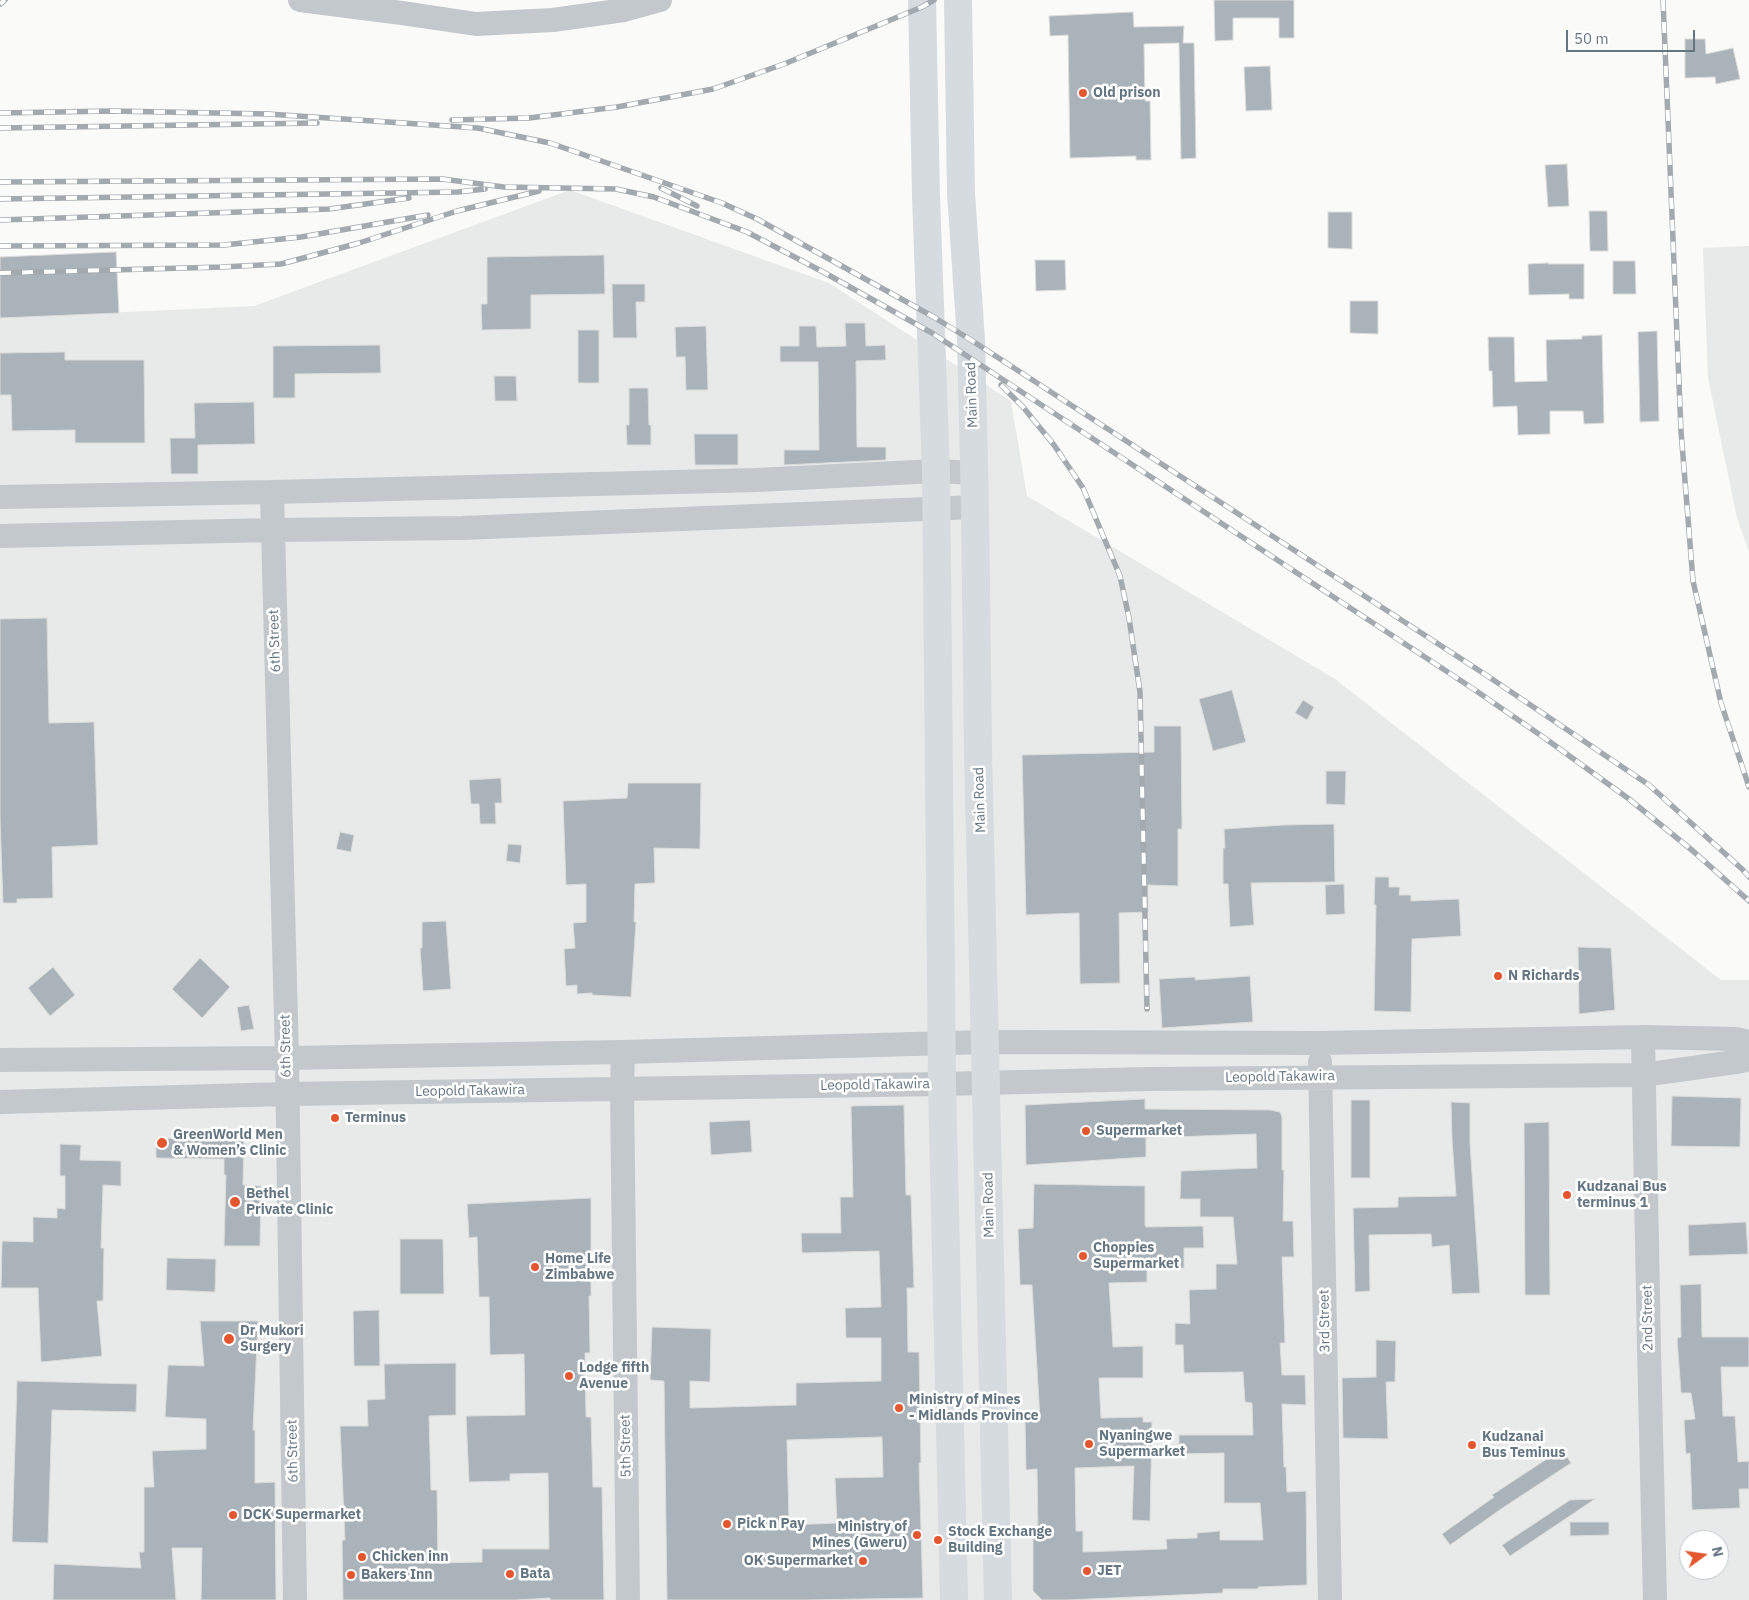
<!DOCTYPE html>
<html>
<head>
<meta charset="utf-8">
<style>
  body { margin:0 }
  #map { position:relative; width:1749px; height:1600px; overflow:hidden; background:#fafaf8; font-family:"IBM Plex Sans",sans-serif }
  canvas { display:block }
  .north { position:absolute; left:1679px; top:1530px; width:50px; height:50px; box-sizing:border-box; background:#fff; border:1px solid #c1c8cd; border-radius:50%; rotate:76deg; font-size:14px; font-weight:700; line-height:20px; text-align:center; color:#657683 }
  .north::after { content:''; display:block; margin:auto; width:18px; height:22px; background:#e4572e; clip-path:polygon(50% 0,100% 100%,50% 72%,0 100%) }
  .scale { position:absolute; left:1566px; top:30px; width:129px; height:22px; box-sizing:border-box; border:2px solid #657683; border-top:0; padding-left:6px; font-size:15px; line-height:18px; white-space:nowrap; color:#657683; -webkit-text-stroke:4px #fff; paint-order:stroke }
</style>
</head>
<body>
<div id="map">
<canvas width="1749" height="1600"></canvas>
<div class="north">N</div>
<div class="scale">50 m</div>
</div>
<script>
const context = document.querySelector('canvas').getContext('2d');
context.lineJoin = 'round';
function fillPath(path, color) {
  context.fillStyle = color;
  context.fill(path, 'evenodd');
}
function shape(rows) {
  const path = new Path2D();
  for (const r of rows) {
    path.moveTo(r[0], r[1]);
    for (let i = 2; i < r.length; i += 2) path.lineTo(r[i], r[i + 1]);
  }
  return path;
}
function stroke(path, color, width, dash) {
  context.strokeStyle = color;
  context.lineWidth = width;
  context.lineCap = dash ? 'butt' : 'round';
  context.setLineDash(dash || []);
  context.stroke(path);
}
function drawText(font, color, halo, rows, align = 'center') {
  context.font = font + ' "IBM Plex Sans",sans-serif';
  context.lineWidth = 5;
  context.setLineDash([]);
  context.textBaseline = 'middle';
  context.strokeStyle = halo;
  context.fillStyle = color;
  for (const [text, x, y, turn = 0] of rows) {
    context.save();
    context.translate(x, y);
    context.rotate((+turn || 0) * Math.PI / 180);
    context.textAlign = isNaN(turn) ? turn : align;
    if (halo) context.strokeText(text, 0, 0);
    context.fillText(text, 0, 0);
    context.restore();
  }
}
fillPath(shape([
  [570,190,829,283,1011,401,1027,496,1335,679,1721,980,1749,980,1749,1600,0,1600,0,318,254,306],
  [1689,1540,1719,1540,1719,1570,1689,1570],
  [1749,246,1749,552,1737,518,1708,378,1703,248]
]), '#e8e9e9');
const building = shape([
  [1214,0,1294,0,1294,38,1279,38,1279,18,1233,18,1233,40,1215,41,1214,0],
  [1133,12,1134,27,1184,26,1183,43,1194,43,1196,158,1181,159,1179,43,1144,44,1145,101,1150,101,1151,160,1136,160,1136,156,1070,158,1068,35,1050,36,1049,16,1133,12],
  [1685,39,1705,39,1706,54,1733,48,1740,79,1716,84,1715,77,1685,78,1685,39],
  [1270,66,1272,110,1246,111,1244,67,1270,66],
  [1567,164,1569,206,1548,207,1545,165,1567,164],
  [1589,211,1607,211,1608,251,1590,251,1589,211],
  [1328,212,1352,212,1352,249,1328,248,1328,212],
  [116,252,119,313,0,318,0,257,116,252],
  [604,255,605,294,531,295,531,329,482,330,481,304,487,304,487,257,604,255],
  [1035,260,1065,260,1066,290,1036,291,1035,260],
  [1613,261,1635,261,1636,294,1613,294,1613,261],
  [1548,263,1548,264,1584,264,1584,299,1569,299,1569,294,1529,295,1528,264,1548,263],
  [612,284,645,284,645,302,636,302,637,338,613,338,612,284],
  [1350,301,1378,301,1378,334,1350,333,1350,301],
  [845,323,865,323,866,346,885,345,886,360,856,361,857,447,886,447,886,460,784,465,784,450,819,450,818,362,780,362,780,346,799,346,799,326,816,326,817,347,846,346,845,323],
  [706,326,708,390,686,390,685,357,676,357,675,327,706,326],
  [578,330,599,330,599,383,578,383,578,330],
  [1657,331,1659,421,1640,422,1638,332,1657,331],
  [1602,335,1604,423,1584,424,1583,411,1550,411,1550,434,1518,435,1517,406,1493,407,1492,371,1489,371,1488,337,1514,337,1515,382,1547,381,1546,340,1582,339,1582,336,1602,335],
  [380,345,381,373,295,374,295,398,273,398,273,346,380,345],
  [65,352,65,360,144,360,145,443,75,443,75,430,12,431,11,395,0,395,0,353,65,352],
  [494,376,516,376,517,401,495,401,494,376],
  [629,388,648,388,649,425,651,425,651,445,627,445,626,425,629,425,629,388],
  [254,402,255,444,198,445,198,474,171,474,170,438,195,438,194,403,254,402],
  [694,434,738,434,738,465,695,465,694,434],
  [47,618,49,723,94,722,98,845,52,847,53,898,17,899,17,903,3,903,0,820,0,619,47,618],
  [1232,690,1246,742,1213,751,1199,699,1232,690],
  [1303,700,1314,707,1307,720,1295,713,1303,700],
  [1154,726,1181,726,1182,829,1178,829,1178,886,1148,885,1148,912,1119,913,1120,983,1080,984,1079,913,1026,915,1022,755,1154,752,1154,726],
  [1326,771,1346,771,1345,805,1326,804,1326,771],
  [501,778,502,803,495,803,496,824,480,824,479,804,471,804,469,780,501,778],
  [628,783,701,783,700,849,654,848,655,883,635,884,634,922,636,922,631,997,592,995,592,993,577,994,577,985,566,986,564,949,575,948,573,923,586,922,586,884,566,885,563,801,627,798,628,783],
  [1334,824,1335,882,1251,883,1254,925,1230,927,1228,884,1223,884,1223,848,1225,848,1224,829,1284,825,1334,824],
  [340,832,354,835,351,852,336,849,340,832],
  [508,844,522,845,520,863,506,861,508,844],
  [1375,877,1389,877,1389,887,1400,887,1399,895,1411,895,1411,901,1459,899,1461,936,1412,939,1411,1012,1374,1011,1376,905,1374,905,1375,877],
  [1344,884,1345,914,1326,915,1325,885,1344,884],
  [446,921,451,989,423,991,420,948,422,948,422,922,446,921],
  [1578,947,1611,948,1615,1010,1579,1014,1578,947],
  [200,958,230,987,202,1018,172,989,200,958],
  [53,967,75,995,50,1016,28,988,53,967],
  [1250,976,1253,1022,1162,1028,1159,979,1195,977,1195,980,1250,976],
  [249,1005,254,1029,241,1031,237,1007,249,1005],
  [1672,1096,1741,1098,1740,1147,1671,1146,1672,1096],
  [1145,1099,1145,1109,1270,1110,1280,1112,1282,1117,1282,1170,1284,1170,1283,1221,1293,1221,1294,1257,1282,1257,1285,1343,1280,1343,1282,1375,1305,1375,1306,1405,1282,1404,1284,1467,1286,1467,1287,1492,1306,1491,1307,1585,1258,1587,1258,1589,1223,1589,1223,1593,1067,1600,1042,1600,1033,1591,1033,1532,1038,1532,1037,1469,1026,1470,1025,1419,1040,1419,1032,1285,1020,1285,1018,1229,1033,1228,1034,1184,1145,1186,1145,1225,1146,1227,1203,1226,1204,1248,1184,1248,1184,1268,1147,1269,1147,1282,1109,1283,1113,1347,1143,1346,1143,1378,1099,1378,1101,1418,1143,1417,1143,1422,1152,1422,1150,1521,1132,1520,1134,1466,1075,1468,1076,1531,1083,1531,1083,1552,1167,1549,1166,1539,1197,1538,1197,1533,1220,1531,1220,1540,1263,1540,1260,1503,1224,1503,1224,1453,1179,1454,1179,1435,1253,1435,1252,1403,1245,1402,1243,1372,1184,1373,1183,1345,1175,1345,1175,1323,1190,1324,1189,1290,1216,1289,1216,1264,1237,1264,1233,1217,1200,1217,1200,1199,1180,1199,1181,1171,1257,1168,1256,1134,1146,1138,1146,1157,1026,1165,1025,1105,1145,1099],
  [1351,1100,1370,1100,1370,1178,1351,1178,1351,1100],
  [1451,1102,1470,1103,1470,1143,1480,1293,1452,1294,1449,1245,1432,1247,1431,1234,1369,1235,1370,1291,1355,1292,1353,1208,1398,1207,1398,1197,1456,1196,1452,1139,1451,1102],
  [904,1105,906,1195,911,1195,914,1288,907,1288,908,1352,919,1352,921,1463,919,1463,923,1598,804,1600,667,1600,664,1381,650,1380,652,1327,711,1329,710,1382,690,1381,690,1408,796,1405,796,1383,881,1381,881,1338,846,1338,845,1308,881,1307,879,1251,802,1253,801,1233,841,1233,840,1197,853,1197,851,1106,904,1105],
  [882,1437,883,1477,835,1478,837,1523,789,1525,787,1440,882,1437],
  [750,1120,752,1152,711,1155,709,1122,750,1120],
  [1549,1122,1550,1295,1525,1295,1524,1123,1549,1122],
  [225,1137,244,1138,243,1185,261,1186,260,1246,224,1246,226,1175,224,1175,224,1159,156,1158,156,1138,225,1140,225,1137],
  [60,1144,81,1145,80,1160,121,1161,121,1186,103,1185,101,1248,104,1248,103,1301,97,1301,102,1356,41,1362,38,1288,1,1288,2,1241,33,1242,33,1217,57,1218,57,1208,65,1209,65,1176,60,1176,60,1144],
  [591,1198,591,1296,589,1296,590,1353,585,1353,586,1417,591,1417,593,1487,602,1487,604,1600,550,1600,550,1598,516,1600,343,1600,342,1540,345,1540,340,1426,368,1426,367,1400,385,1399,384,1364,456,1363,456,1415,429,1416,431,1490,437,1490,438,1563,482,1562,482,1549,549,1549,548,1473,510,1474,510,1481,469,1482,466,1416,525,1415,524,1354,490,1355,489,1297,479,1297,477,1237,469,1238,467,1204,591,1198],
  [1746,1222,1748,1254,1689,1256,1688,1225,1746,1222],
  [400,1239,443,1239,444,1294,400,1294,400,1239],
  [167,1258,216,1259,215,1292,166,1290,167,1258],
  [1701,1284,1702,1337,1749,1337,1749,1367,1721,1367,1723,1416,1735,1416,1738,1462,1749,1461,1749,1489,1739,1489,1740,1508,1692,1510,1690,1453,1686,1454,1684,1420,1695,1419,1691,1393,1681,1393,1677,1338,1681,1337,1680,1285,1701,1284],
  [379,1310,380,1366,354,1366,353,1311,379,1310],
  [200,1321,258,1321,253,1430,255,1430,255,1483,275,1482,276,1600,201,1600,202,1548,172,1548,176,1600,53,1600,54,1564,141,1568,139,1552,144,1552,144,1487,154,1487,152,1451,206,1449,206,1419,165,1417,168,1365,204,1366,200,1321],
  [1376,1340,1396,1341,1395,1382,1386,1382,1388,1439,1343,1438,1342,1378,1376,1377,1376,1340],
  [17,1381,137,1384,136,1412,52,1410,48,1543,12,1542,17,1381],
  [1562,1449,1571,1463,1501,1509,1450,1545,1442,1534,1494,1497,1492,1495,1562,1449],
  [1595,1499,1510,1556,1502,1545,1570,1500,1595,1499],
  [1570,1522,1609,1522,1609,1535,1570,1536,1570,1522]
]);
fillPath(building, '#aab3b9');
stroke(building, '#dcdcda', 1);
stroke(shape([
  [300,0,402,13,476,24,553,20,624,10,660,0],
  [272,492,287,1058,295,1600],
  [0,497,272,492,757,480,936,471,974,473],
  [0,536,273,530,462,528,975,507],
  [1643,1037,1649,1348,1655,1600],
  [623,1052,622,1089,628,1600],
  [0,1060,287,1058,623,1052,986,1042,1321,1043,1643,1037,1736,1039,1749,1042],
  [1320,1062,1330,1600],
  [0,1102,286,1094,942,1084,1148,1079,1643,1075,1742,1061,1749,1059]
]), '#c3c8cc', 24);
stroke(shape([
  [922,0,926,196,936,471,942,1084,954,1600],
  [958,0,961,193,971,340,975,507,978,752,998,1600]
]), '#d6dbdf', 28);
const rail = shape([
  [1663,0,1681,431,1693,581,1721,703,1749,787],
  [0,4,5,0],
  [0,113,112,111,268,114,478,128,550,143,722,203,757,219,932,316,971,340,1486,675,1649,785,1742,869,1749,877],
  [452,120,529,118,617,107,713,89,784,64,922,7,934,0],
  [0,128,317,123],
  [0,182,442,179,504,187,616,189,654,197,747,232,825,273,932,333,1472,688,1546,739,1629,799,1693,851,1749,901],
  [661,188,697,206],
  [0,199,458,192,485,189],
  [0,220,329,209,409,198],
  [0,246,224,245,301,237,428,215],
  [0,273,222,267,281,264,359,243,457,211,539,191],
  [1001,385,1023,407,1054,445,1083,488,1120,576,1129,618,1140,692,1147,1009]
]);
stroke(rail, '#a2aab0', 5.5);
stroke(rail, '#fff', 4, [11]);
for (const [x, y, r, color] of [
  [1083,93,5,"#e4572e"],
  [1498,976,5,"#e4572e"],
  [335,1118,5,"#e4572e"],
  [1086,1131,5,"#e4572e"],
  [162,1143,6,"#e4572e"],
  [1567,1195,5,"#e4572e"],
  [235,1202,6,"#e4572e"],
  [1083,1256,5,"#e4572e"],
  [535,1267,5,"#e4572e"],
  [229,1339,6,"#e4572e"],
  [569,1376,5,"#e4572e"],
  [899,1408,5,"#e4572e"],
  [1089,1444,5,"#e4572e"],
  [1472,1445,5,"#e4572e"],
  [233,1515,5,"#e4572e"],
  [727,1524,5,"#e4572e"],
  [917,1535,5,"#e4572e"],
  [938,1540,5,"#e4572e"],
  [362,1557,5,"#e4572e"],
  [863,1561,5,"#e4572e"],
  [1087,1571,5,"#e4572e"],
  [510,1574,5,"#e4572e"],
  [351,1575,5,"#e4572e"]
]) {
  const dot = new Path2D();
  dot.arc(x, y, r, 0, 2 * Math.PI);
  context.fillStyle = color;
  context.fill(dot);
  stroke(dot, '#fff', 2);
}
drawText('bold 14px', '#657683', '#fff', [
  ["Old prison",1093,93],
  ["N Richards",1508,976],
  ["Terminus",345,1118],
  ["Supermarket",1096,1131],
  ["GreenWorld Men",173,1135],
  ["& Women’s Clinic",173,1151],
  ["Kudzanai Bus",1577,1187],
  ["terminus 1",1577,1203],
  ["Bethel",246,1194],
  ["Private Clinic",246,1210],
  ["Choppies",1093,1248],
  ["Supermarket",1093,1264],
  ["Home Life",545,1259],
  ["Zimbabwe",545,1275],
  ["Dr Mukori",240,1331],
  ["Surgery",240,1347],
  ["Lodge fifth",579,1368],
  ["Avenue",579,1384],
  ["Ministry of Mines",909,1400],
  ["- Midlands Province",909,1416],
  ["Nyaningwe",1099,1436],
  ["Supermarket",1099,1452],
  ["Kudzanai",1482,1437],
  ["Bus Teminus",1482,1453],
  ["DCK Supermarket",243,1515],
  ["Pick n Pay",737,1524],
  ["Ministry of",907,1527,"right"],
  ["Mines (Gweru)",907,1543,"right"],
  ["Stock Exchange",948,1532],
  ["Building",948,1548],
  ["Chicken inn",372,1557],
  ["OK Supermarket",853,1561,"right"],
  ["JET",1097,1571],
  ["Bata",520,1574],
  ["Bakers Inn",361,1575]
], 'left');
drawText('14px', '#657683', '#fff', [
  ["Main Road",972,395,-92],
  ["6th Street",275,641,-92],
  ["Main Road",980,800,-92],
  ["6th Street",286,1046,-91],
  ["Leopold Takawira",1280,1077,-1],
  ["Leopold Takawira",875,1085,-1],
  ["Leopold Takawira",470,1091,-1],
  ["Main Road",989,1205,-91],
  ["2nd Street",1648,1318,-91],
  ["3rd Street",1325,1321,-91],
  ["5th Street",626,1446,-91],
  ["6th Street",293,1451,-91]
]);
</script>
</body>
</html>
